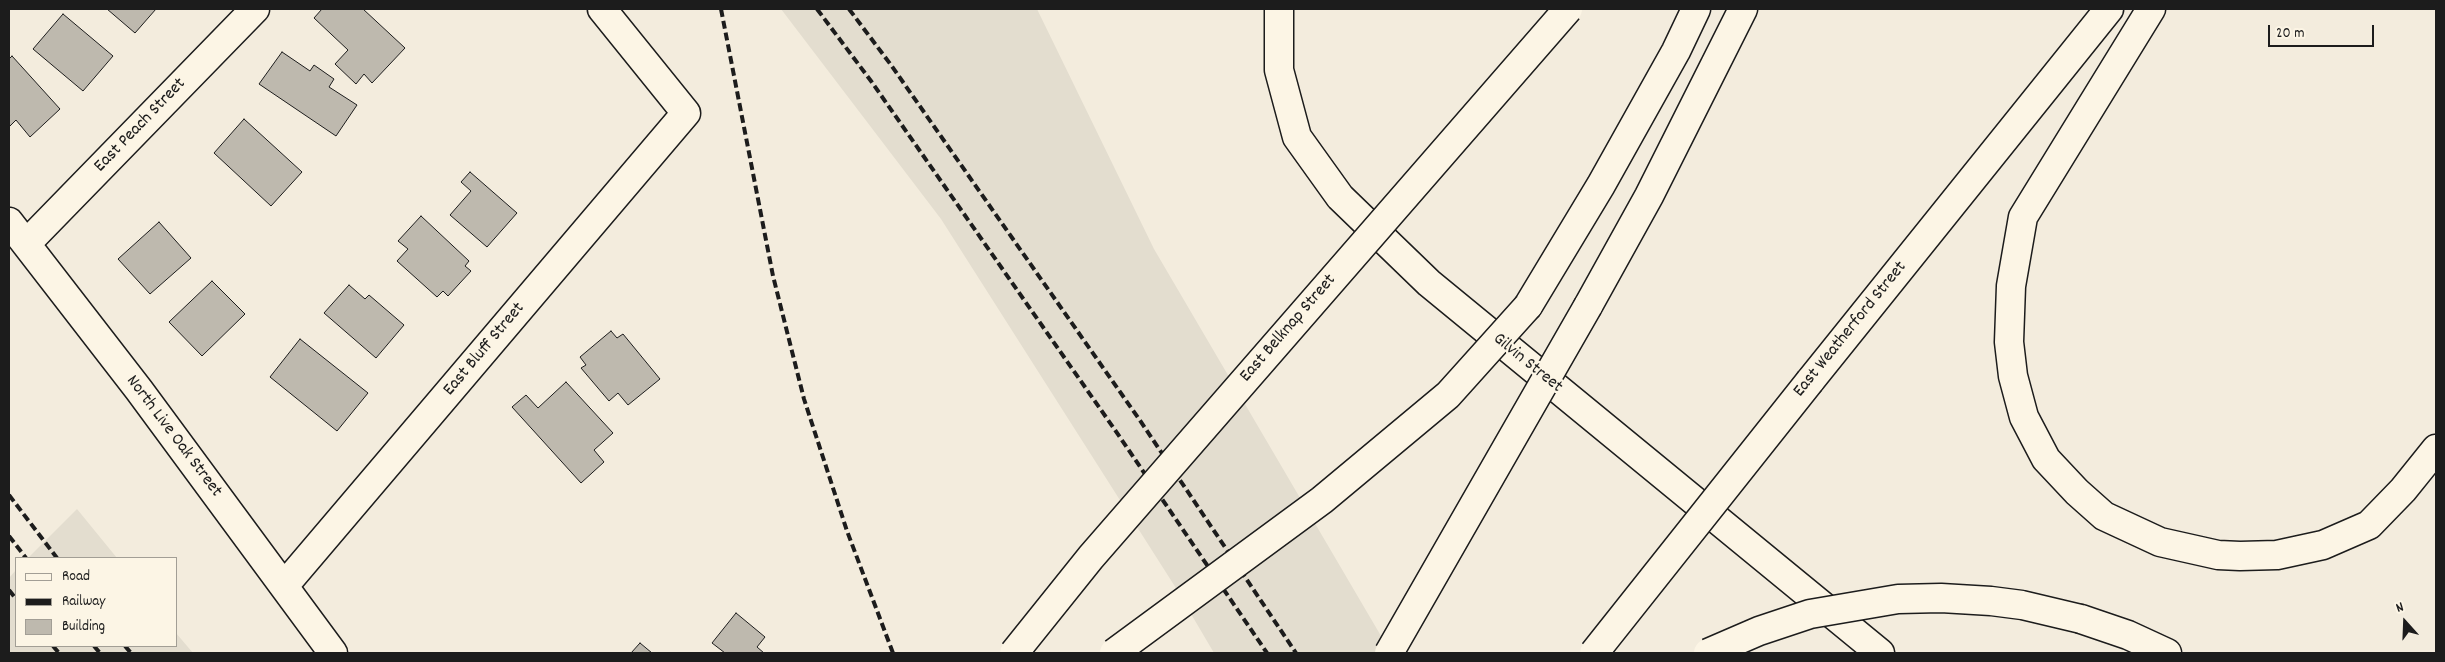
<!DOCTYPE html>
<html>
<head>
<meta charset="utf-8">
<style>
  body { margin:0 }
  #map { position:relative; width:2445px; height:662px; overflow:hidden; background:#f3ecdd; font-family:Dekko,sans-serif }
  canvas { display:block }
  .frame { position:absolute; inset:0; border:10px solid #1c1c1c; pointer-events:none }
  .legend { position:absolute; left:15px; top:557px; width:162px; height:90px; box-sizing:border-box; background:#fcf5e5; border:1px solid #a29e95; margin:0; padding:6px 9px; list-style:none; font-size:15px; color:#1c1c1c }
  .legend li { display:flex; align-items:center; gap:10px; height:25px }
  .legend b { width:25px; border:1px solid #a29e95 }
  .north { position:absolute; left:2380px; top:597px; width:50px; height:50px; -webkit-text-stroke:4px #fcf5e5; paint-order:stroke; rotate:340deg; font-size:14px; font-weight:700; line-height:20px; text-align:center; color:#1c1c1c }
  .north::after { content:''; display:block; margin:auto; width:18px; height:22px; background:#1c1c1c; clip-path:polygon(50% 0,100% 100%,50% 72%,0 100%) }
  .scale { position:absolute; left:2268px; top:25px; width:106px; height:22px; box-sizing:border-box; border:2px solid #1c1c1c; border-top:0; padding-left:6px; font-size:15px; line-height:18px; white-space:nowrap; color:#1c1c1c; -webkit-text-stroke:4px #fcf5e5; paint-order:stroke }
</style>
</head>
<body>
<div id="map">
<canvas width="2445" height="662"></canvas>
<div class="frame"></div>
<ul class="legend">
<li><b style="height:6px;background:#fcf5e5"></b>Road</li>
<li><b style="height:6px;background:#1c1c1c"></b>Railway</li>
<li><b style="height:14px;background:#beb9ae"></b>Building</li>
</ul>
<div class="north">N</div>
<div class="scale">20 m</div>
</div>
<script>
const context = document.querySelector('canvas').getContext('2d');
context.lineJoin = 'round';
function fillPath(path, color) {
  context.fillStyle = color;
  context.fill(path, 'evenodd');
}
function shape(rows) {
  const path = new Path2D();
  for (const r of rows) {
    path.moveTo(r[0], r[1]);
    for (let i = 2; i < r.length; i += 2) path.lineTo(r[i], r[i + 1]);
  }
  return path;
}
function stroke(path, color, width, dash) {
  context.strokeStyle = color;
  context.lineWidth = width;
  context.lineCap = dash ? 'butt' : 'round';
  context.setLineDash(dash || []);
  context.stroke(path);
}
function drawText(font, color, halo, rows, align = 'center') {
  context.font = font + ' Dekko,sans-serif';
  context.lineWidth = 4.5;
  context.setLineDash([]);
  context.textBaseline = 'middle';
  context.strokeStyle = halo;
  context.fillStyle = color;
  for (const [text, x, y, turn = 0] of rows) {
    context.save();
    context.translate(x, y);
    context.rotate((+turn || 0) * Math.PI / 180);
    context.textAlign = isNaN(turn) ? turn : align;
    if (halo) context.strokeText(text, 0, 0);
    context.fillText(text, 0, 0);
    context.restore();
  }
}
fillPath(shape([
  [781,9,1037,9,1154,249,1391,653,1214,653,1174,585,941,219],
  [77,509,117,558,28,558],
  [16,570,16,646,176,646,176,633,193,653,9,653,9,578]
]), '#e3ddcf');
const building = shape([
  [107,9,156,9,135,33,107,9],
  [322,9,363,9,405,48,372,83,364,74,356,84,335,64,348,50,314,18,322,9],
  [63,14,113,56,83,91,33,49,63,14],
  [282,52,310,71,314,65,334,79,329,87,357,105,336,136,259,84,282,52],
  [12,56,60,109,30,137,16,120,9,127,9,59,12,56],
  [244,119,302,172,271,206,214,153,244,119],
  [470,172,517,213,487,247,450,215,471,191,461,182,470,172],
  [421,216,469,261,465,266,471,271,448,296,443,291,437,297,397,261,408,249,398,241,421,216],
  [159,222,191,258,150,294,118,259,159,222],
  [212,281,245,314,202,356,169,322,212,281],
  [349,285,365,299,369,295,404,325,376,358,324,313,349,285],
  [611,331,617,338,623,334,660,379,628,405,618,393,609,401,581,368,586,365,580,357,611,331],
  [300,339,368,393,337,431,270,377,300,339],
  [566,382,613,433,594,450,604,462,581,483,512,407,526,395,538,408,566,382],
  [736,613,765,637,757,647,764,653,725,653,712,643,736,613],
  [640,643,652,653,631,653,640,643]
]);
fillPath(building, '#beb9ae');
stroke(building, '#1c1c1c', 1);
const minor = shape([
  [9,222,139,390,333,653],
  [26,244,255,9],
  [284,586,686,113,602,9]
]);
const major = shape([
  [1279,9,1279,70,1297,137,1340,197,1429,283,1880,653]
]);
const highway = shape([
  [2151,9,2023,217,2011,286,2009,342,2013,376,2024,417,2046,459,2077,492,2104,516,2160,542,2218,555,2240,556,2277,555,2323,545,2369,525,2403,490,2436,449],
  [1528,306,1601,185,1676,51,1696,9],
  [1588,306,1649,196,1743,9],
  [1810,381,2109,9],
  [2081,619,2128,635,2167,653]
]);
stroke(minor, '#1c1c1c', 31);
stroke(major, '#1c1c1c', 31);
stroke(highway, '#1c1c1c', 31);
stroke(minor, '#fcf5e5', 28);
stroke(major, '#fcf5e5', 28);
stroke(highway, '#fcf5e5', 28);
stroke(shape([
  [721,9,773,276,804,399,847,531,893,653],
  [817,9,871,81,1115,430,1267,653],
  [849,9,891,65,1139,419,1296,653],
  [9,495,57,558],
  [9,536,26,558],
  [9,590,16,599],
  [53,646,59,653],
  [94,646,100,653],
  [125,646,131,653]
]), '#1c1c1c', 4, [8, 4]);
const highwayBridge = shape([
  [1014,653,1091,557,1568,9],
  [1114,653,1322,500,1448,395,1528,306],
  [1389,653,1588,306],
  [1594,653,1810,381],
  [1708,653,1759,631,1810,614,1898,599,1941,598,1991,601,2022,605,2081,619]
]);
stroke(highwayBridge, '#1c1c1c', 31, []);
stroke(highwayBridge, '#fcf5e5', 28);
drawText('18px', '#1c1c1c', '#fcf5e5', [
  ["East Peach Street",141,126,-46],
  ["East Belknap Street",1289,329,-49],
  ["East Weatherford Street",1851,330,-51],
  ["East Bluff Street",485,350,-50],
  ["Gilvin Street",1527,364,39],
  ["North Live Oak Street",173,437,53]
]);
</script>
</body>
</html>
